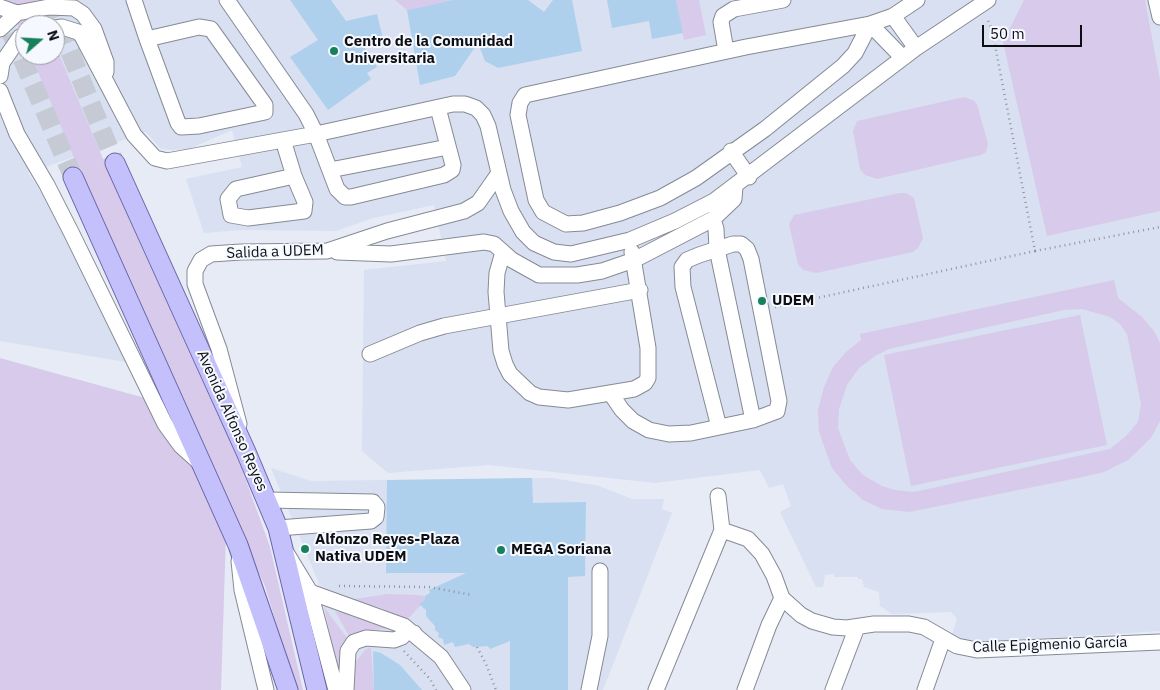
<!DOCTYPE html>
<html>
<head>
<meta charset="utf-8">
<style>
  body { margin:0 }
  #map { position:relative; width:1160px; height:690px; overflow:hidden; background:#e6ebf6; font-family:"IBM Plex Sans",sans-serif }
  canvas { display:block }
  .north { position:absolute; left:15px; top:15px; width:50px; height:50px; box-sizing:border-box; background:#f5f9ff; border:1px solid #989ba0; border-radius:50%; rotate:71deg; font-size:14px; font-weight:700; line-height:20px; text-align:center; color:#0d0e12 }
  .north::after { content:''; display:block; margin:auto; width:18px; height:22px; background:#17815c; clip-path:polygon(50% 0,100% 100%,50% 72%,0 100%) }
  .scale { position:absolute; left:982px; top:25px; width:100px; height:22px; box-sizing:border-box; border:2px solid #0d0e12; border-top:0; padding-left:6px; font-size:15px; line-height:18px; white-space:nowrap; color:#0d0e12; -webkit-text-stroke:4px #f5f9ff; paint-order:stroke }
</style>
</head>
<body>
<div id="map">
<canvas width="1160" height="690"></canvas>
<div class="north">N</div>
<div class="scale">50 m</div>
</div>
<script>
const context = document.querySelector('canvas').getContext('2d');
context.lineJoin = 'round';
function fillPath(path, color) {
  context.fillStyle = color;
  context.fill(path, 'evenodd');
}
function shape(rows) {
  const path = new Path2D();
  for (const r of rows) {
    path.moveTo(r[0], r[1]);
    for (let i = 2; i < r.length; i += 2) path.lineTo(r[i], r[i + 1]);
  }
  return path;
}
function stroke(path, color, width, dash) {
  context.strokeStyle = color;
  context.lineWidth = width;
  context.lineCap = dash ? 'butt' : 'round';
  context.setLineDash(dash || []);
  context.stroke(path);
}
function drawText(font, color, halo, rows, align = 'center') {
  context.font = font + ' "IBM Plex Sans",sans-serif';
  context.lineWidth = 4;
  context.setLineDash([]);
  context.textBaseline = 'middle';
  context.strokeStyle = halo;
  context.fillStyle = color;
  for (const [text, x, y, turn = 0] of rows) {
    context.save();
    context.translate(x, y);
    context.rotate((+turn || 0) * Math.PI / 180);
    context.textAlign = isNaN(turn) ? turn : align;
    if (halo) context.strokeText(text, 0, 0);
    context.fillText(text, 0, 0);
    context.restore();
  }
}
fillPath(shape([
  [0,0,1160,0,1160,631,971,643,951,638,957,619,951,612,892,614,880,606,879,592,864,587,862,579,858,579,858,577,834,577,834,574,825,575,823,587,816,587,780,512,791,506,783,484,769,488,760,470,655,483,489,465,388,473,362,451,364,270,446,261,434,205,373,218,336,231,242,230,204,233,186,179,242,167,232,130,189,149,172,150,161,149,146,132,28,173,59,218,126,362,0,341],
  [25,25,55,25,55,55,25,55],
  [271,468,311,481,553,478,599,486,632,499,664,499,662,509,672,513,603,690,342,690,318,581]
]), '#d8e0f1');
fillPath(shape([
  [7,0,36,0,47,25,25,25,25,42],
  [395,0,453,0,407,10],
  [676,0,699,0,706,35,684,40],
  [1024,0,1145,0,1160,80,1160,211,1047,236,1003,42],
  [55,45,119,197,219,418,230,421,230,441,243,472,270,547,303,690,296,690,265,586,227,503,221,690,0,690,0,358,185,409,106,234,31,55,55,55],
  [964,97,973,100,977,104,988,144,986,152,981,155,877,179,865,175,860,169,853,131,857,121],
  [900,193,906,193,914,198,923,238,918,248,913,252,816,273,803,270,798,264,789,224,794,215],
  [1114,280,1118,298,1142,317,1154,331,1160,343,1160,421,1151,438,1128,460,1104,472,1078,478,909,512,882,509,863,500,846,485,832,468,819,432,818,410,824,387,833,367,846,352,861,340,860,334],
  [1082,309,1110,317,1120,324,1127,334,1141,404,1138,422,1126,436,1110,449,914,492,895,490,882,486,863,475,850,460,838,428,839,409,847,385,859,368,875,356,889,349,1064,310],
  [1080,315,1107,445,911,486,884,355],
  [388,594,417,595,425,596,425,600,407,620,379,607,348,600],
  [324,607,347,638,342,650,341,682],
  [335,611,376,619,392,628,361,631,349,636],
  [371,647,374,690,354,690,354,664,365,650]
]), '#d8caea');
fillPath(shape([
  [290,0,331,0,346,21,377,14,383,39,362,44,377,67,367,73,371,79,328,110,290,57,318,40],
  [453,0,528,0,544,12,553,0,572,0,582,51,498,68,485,61,478,43,455,76,420,85,407,10],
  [607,0,676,0,683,33,652,39,649,21,612,28],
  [532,478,533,503,586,502,585,576,568,577,568,690,510,690,510,641,490,649,488,646,473,647,469,644,455,647,453,642,444,645,443,639,438,637,439,633,435,630,435,626,426,616,426,610,419,604,425,600,425,596,430,593,429,590,466,573,386,573,387,480],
  [373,651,381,653,400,665,422,690,374,690]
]), '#afd0ec');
stroke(shape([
  [49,0,115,163],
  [0,7,73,177]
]), '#c5cad4', 19, [19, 9]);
const minor = shape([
  [134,0,147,39,178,123,181,127,199,126,265,112,265,105,211,29,199,27,147,39],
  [227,0,306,114,316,134,337,189,345,197,351,197,444,175,452,170,453,165,438,108],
  [1156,0,1160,17],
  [0,7,17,13],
  [893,16,916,48],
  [55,28,62,27,78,32,82,36,134,135,155,158,167,161,316,134,453,104,465,104,476,108,483,115,488,126,503,190,511,211,523,232,534,243,554,252,571,254,630,240,675,221,714,201,916,48,988,0],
  [0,29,17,13,49,7,74,8,83,14,94,29,106,62,106,72],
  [726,51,721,22,723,16,734,9,783,0],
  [903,58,870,24,746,47,525,95,520,103,518,115,536,200,543,212,566,224,583,223,620,213,660,198,696,178,765,129,843,66,855,53,870,24,893,16,917,0],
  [0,76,2,63,20,37,25,35],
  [0,91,17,134,47,185,71,232,165,424,181,446,201,464],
  [283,140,294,176,305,202,304,211,248,218,231,215,228,199,236,189,294,176],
  [731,151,749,177],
  [330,170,448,147],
  [713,219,716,229,717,249,753,420],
  [337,252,391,254,484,242,494,244,512,260,539,275,577,275,602,271,634,260,713,219,734,199,735,187],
  [503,252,497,273,496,292,501,351,505,364,510,374,530,393,539,397,568,400,634,389,645,383,648,378,648,348,632,252],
  [370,354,420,333,444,326,640,290],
  [611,394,622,410,633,421,649,430,669,434,691,433,753,420,777,411,779,401,751,259,747,249,741,244,733,244,699,255,687,260,682,267,683,287,719,427],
  [239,424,219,349,195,284,195,271,201,260,211,254,241,252,327,251,387,231,464,211,478,203,499,173],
  [267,500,373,502,377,507,376,517,371,521,278,528],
  [722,530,748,539,762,554,774,576,782,598,801,615,812,621,833,627,847,628,874,624,909,624,924,627,957,646,977,650,1160,642],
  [287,554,310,592,336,690],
  [239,561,242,590,266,690],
  [310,592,404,626,441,657,463,690],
  [346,690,348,651,354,642,366,638,394,640,402,637,405,633,414,633],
  [589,690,600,636,600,571],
  [656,690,722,530,718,496],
  [745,690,769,625,782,598],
  [833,690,857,627],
  [925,690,943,639]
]);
const major = shape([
  [115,163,246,452,278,528,317,690],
  [73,177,238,545,288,690]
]);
stroke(minor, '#868a94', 17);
stroke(major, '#6966a9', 21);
stroke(shape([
  [1035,251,1160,227],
  [775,307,1035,251,992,30,987,18],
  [339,586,429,587,472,595],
  [477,647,486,664,496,690],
  [404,651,430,679,436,690]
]), '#90949c', 2.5, [1, 4]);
stroke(minor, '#fff', 15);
stroke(major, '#c3c0fc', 19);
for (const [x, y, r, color] of [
  [334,51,5,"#17815c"],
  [762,301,5,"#17815c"],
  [305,549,5,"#17815c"],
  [501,550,5,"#17815c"]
]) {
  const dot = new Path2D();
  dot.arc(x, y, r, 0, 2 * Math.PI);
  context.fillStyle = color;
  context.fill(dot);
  stroke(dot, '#f5f9ff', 2);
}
drawText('bold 15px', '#0d0e12', '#f5f9ff', [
  ["Centro de la Comunidad",344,42],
  ["Universitaria",344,59],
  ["UDEM",772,301],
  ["Alfonzo Reyes-Plaza",315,540],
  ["Nativa UDEM",315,557],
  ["MEGA Soriana",511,550]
], 'left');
drawText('15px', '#0d0e12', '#f5f9ff', [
  ["Salida a UDEM",275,252,-2],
  ["Avenida Alfonso Reyes",232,421,66],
  ["Calle Epigmenio García",1050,645,-2]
]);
</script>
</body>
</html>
